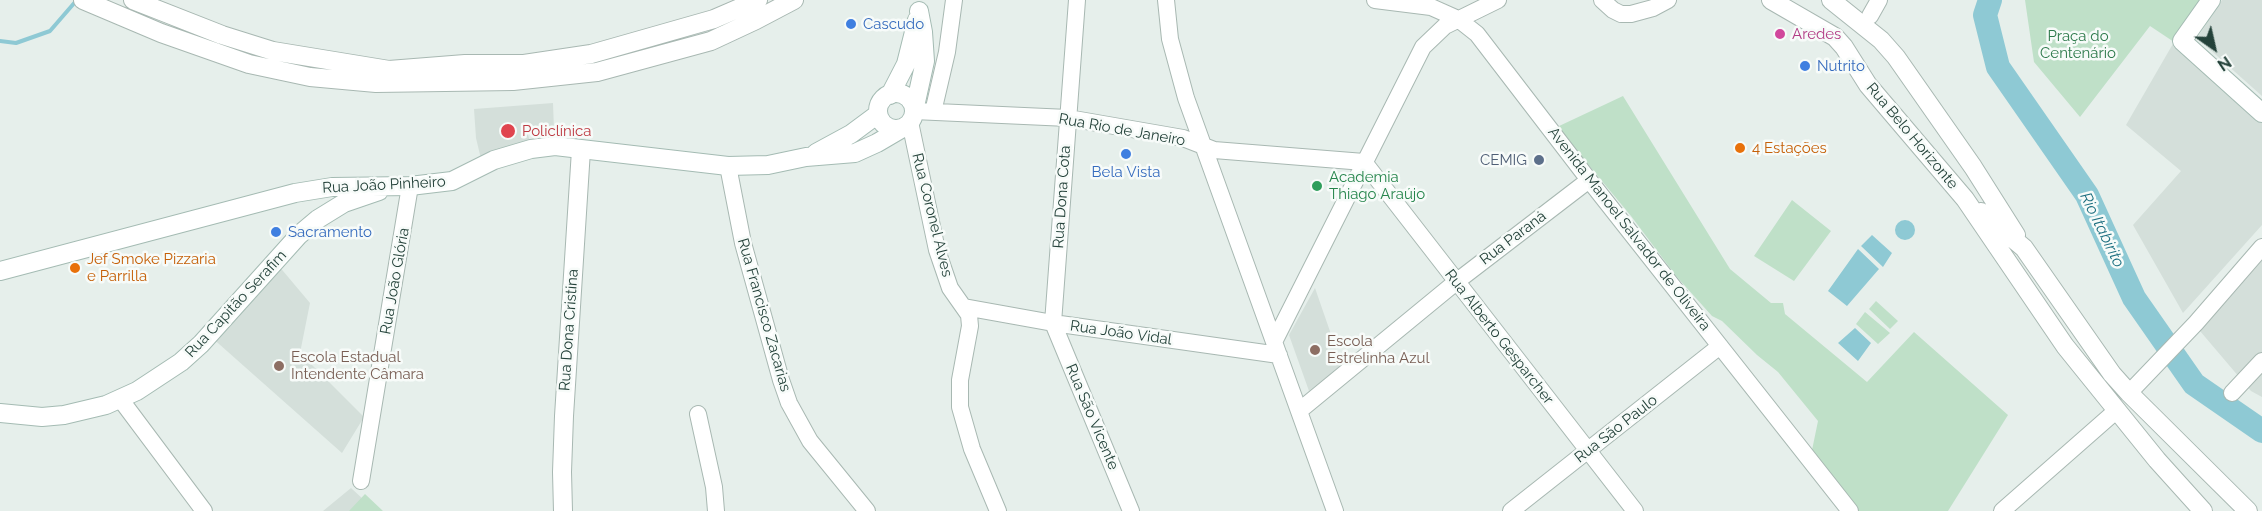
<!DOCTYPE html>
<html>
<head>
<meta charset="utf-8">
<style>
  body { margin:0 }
  #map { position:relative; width:2262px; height:511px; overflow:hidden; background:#e6efeb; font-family:Raleway,sans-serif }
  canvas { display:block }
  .north { position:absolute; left:2184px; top:18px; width:60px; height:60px; -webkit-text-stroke:4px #f7fbf9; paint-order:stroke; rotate:146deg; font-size:16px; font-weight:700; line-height:24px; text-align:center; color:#24423a }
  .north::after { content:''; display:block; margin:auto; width:21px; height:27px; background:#24423a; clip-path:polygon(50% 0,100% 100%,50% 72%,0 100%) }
</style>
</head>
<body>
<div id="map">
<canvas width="2262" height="511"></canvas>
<div class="north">N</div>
</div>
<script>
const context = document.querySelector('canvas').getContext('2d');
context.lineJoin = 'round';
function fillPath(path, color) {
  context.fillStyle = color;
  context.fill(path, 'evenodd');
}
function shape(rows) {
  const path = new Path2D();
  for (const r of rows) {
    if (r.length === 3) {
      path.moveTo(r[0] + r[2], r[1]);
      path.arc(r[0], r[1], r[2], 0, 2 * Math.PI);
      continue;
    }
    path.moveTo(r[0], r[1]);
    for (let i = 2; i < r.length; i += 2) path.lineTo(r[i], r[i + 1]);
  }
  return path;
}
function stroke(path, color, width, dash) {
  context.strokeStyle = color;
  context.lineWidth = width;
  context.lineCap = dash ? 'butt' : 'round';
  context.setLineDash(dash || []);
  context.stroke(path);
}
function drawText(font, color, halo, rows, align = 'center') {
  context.font = font + ' Raleway,sans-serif';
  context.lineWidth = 5;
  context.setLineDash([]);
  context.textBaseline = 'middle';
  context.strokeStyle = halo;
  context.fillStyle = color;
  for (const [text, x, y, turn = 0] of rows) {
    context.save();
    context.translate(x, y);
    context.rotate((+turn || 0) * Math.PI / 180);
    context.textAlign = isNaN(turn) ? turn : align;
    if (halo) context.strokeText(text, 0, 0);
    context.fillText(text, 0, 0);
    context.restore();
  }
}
fillPath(shape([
  [2222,0,2262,0,2262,96,2197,38],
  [2174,42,2262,120,2262,225,2183,313,2133,225,2181,171,2126,125],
  [553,103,554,130,527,132,530,141,481,159,476,138,474,109],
  [2262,260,2262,397,2251,391,2200,331],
  [278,265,310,303,300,353,364,417,342,453,210,336],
  [1315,288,1342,366,1309,391,1289,335],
  [351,488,376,511,323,511]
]), '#d4dfda');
fillPath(shape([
  [2025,0,2203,0,2174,42,2150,26,2080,117,2034,62],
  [1623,96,1730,269,1771,303,1783,303,1785,314,1867,382,1914,332,2008,415,1948,511,1856,511,1811,455,1818,421,1778,372,1757,355,1722,321,1712,316,1676,276,1631,216,1557,127],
  [1792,200,1831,231,1794,281,1754,256],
  [1876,301,1898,321,1890,329,1869,309],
  [1865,312,1890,333,1878,344,1856,324],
  [365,494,383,511,349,511]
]), '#bfe0c8');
fillPath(shape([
  [1905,230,10],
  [1872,235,1892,253,1883,267,1861,246],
  [1858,249,1879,269,1847,306,1828,291],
  [1855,328,1871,343,1858,361,1838,343]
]), '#8ec9d4');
stroke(shape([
  [0,41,16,43,50,31,76,1]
]), '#8ec9d4', 4);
stroke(shape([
  [1990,0,1985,15,1998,67,2087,195,2134,298,2194,384,2262,431]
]), '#8ec9d4', 24);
const minor = shape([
  [1077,0,1053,323,1131,511],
  [1166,0,1170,39,1186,98,1335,511],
  [1375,0,1431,7,1458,19,1477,34,1589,180,1850,511],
  [1602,0,1613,10,1621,14,1631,14,1653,8,1668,0],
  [1870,16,1879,0],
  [914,111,1068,118,1183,138,1214,150,1364,162,1635,511],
  [933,112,947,52,954,0],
  [910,122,937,250,950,288,969,315,970,326,960,380,960,407,972,449,998,511],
  [728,166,743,243,781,380,789,403,810,441,867,511],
  [964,307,1053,323,1279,355],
  [1274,342,1423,47,1445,26,1498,0],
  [2129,393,2196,323,2262,247],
  [2232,393,2262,361],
  [121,400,204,511],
  [1299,411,1456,282,1589,180],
  [698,414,714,487,716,511],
  [361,481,410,186],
  [1511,511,1720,346],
  [2002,511,2117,410]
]);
const tertiary = shape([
  [83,0,161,33,249,64,310,77,376,83,513,81,597,72,711,41,756,20,794,0],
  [133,0,222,35,273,51,389,70,465,64,524,64,591,54,714,19,758,0],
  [1771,0,1835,37,1844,47,1868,85,1965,199,2065,346,2157,460,2203,511],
  [1831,0,1881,40,1896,57,1973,167,2016,235],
  [1981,212,2024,248,2112,374,2129,393,2248,511],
  [563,511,562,472,564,416,581,150]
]);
const secondary = shape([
  [2211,0,2182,41,2262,113],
  [896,111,18],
  [890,95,906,64,917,20],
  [914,111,925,61,923,32,919,11],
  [816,153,851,134,878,114],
  [0,271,295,193,332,187,410,186,452,181,494,160,531,149,555,146,728,166,768,165,806,157,855,153,877,143,906,126],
  [0,413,42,417,64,415,106,405,137,391,181,362,201,344,299,235,318,219,344,203,379,191]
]);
stroke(minor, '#a8b8b2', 18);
stroke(tertiary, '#a8b8b2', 20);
stroke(secondary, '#a4bbb3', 20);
stroke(minor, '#fff', 16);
stroke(tertiary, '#fff', 18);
stroke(secondary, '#fff', 18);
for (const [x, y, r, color] of [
  [851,24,6,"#3f7fe0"],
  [1780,34,6,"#d1479c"],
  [1805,66,6,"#3f7fe0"],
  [508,131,8,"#e0444e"],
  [1740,148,6,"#e8710a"],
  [1126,154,6,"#3f7fe0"],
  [1539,160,6,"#5c6f8a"],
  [1317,186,6,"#2e9e5b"],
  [276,232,6,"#3f7fe0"],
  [75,268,6,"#e8710a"],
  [1315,350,6,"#8d6e63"],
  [279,366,6,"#8d6e63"]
]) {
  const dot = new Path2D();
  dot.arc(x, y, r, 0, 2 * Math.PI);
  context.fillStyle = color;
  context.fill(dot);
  stroke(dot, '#f7fbf9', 2);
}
drawText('15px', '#366cbe', '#f7fbf9', [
  ["Cascudo",863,24],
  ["Nutrito",1817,66],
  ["Bela Vista",1126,172,"center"],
  ["Sacramento",288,232]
], 'left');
drawText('15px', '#b23c85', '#f7fbf9', [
  ["Aredes",1792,34]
], 'left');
drawText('15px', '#2d7a4b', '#f7fbf9', [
  ["Praça do",2078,36],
  ["Centenário",2078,53]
]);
drawText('15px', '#24423a', '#f7fbf9', [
  ["Rua Rio de Janeiro",1122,130,10],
  ["Rua Belo Horizonte",1912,136,50],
  ["Rua João Pinheiro",384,185,-3],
  ["Rua Dona Cota",1062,197,-86],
  ["Rua Coronel Alves",932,215,76],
  ["Avenida Manoel Salvador de Oliveira",1629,229,52],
  ["Rua Paraná",1513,238,-37],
  ["Rua João Glória",395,281,-80],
  ["Rua Capitão Serafim",236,304,-47],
  ["Rua Francisco Zacarias",764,315,74],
  ["Rua Dona Cristina",569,330,-86],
  ["Rua João Vidal",1121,333,8],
  ["Rua Alberto Gesparcher",1499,337,52],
  ["Rua São Vicente",1092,417,67],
  ["Rua São Paulo",1616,429,-38]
]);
drawText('15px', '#be3a42', '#f7fbf9', [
  ["Policlínica",522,131]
], 'left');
drawText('15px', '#c56008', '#f7fbf9', [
  ["4 Estações",1752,148],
  ["Jef Smoke Pizzaria",87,259],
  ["e Parrilla",87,276]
], 'left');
drawText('15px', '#4e5e75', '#f7fbf9', [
  ["CEMIG",1527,160]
], 'right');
drawText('15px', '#27864d', '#f7fbf9', [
  ["Academia",1329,177],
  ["Thiago Araújo",1329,194]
], 'left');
drawText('15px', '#785e54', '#f7fbf9', [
  ["Escola",1327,341],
  ["Estrelinha Azul",1327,358],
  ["Escola Estadual",291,357],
  ["Intendente Câmara",291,374]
], 'left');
drawText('italic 16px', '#1c6f80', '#f7fbf9', [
  ["Rio Itabirito",2102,230,64]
]);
</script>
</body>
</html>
